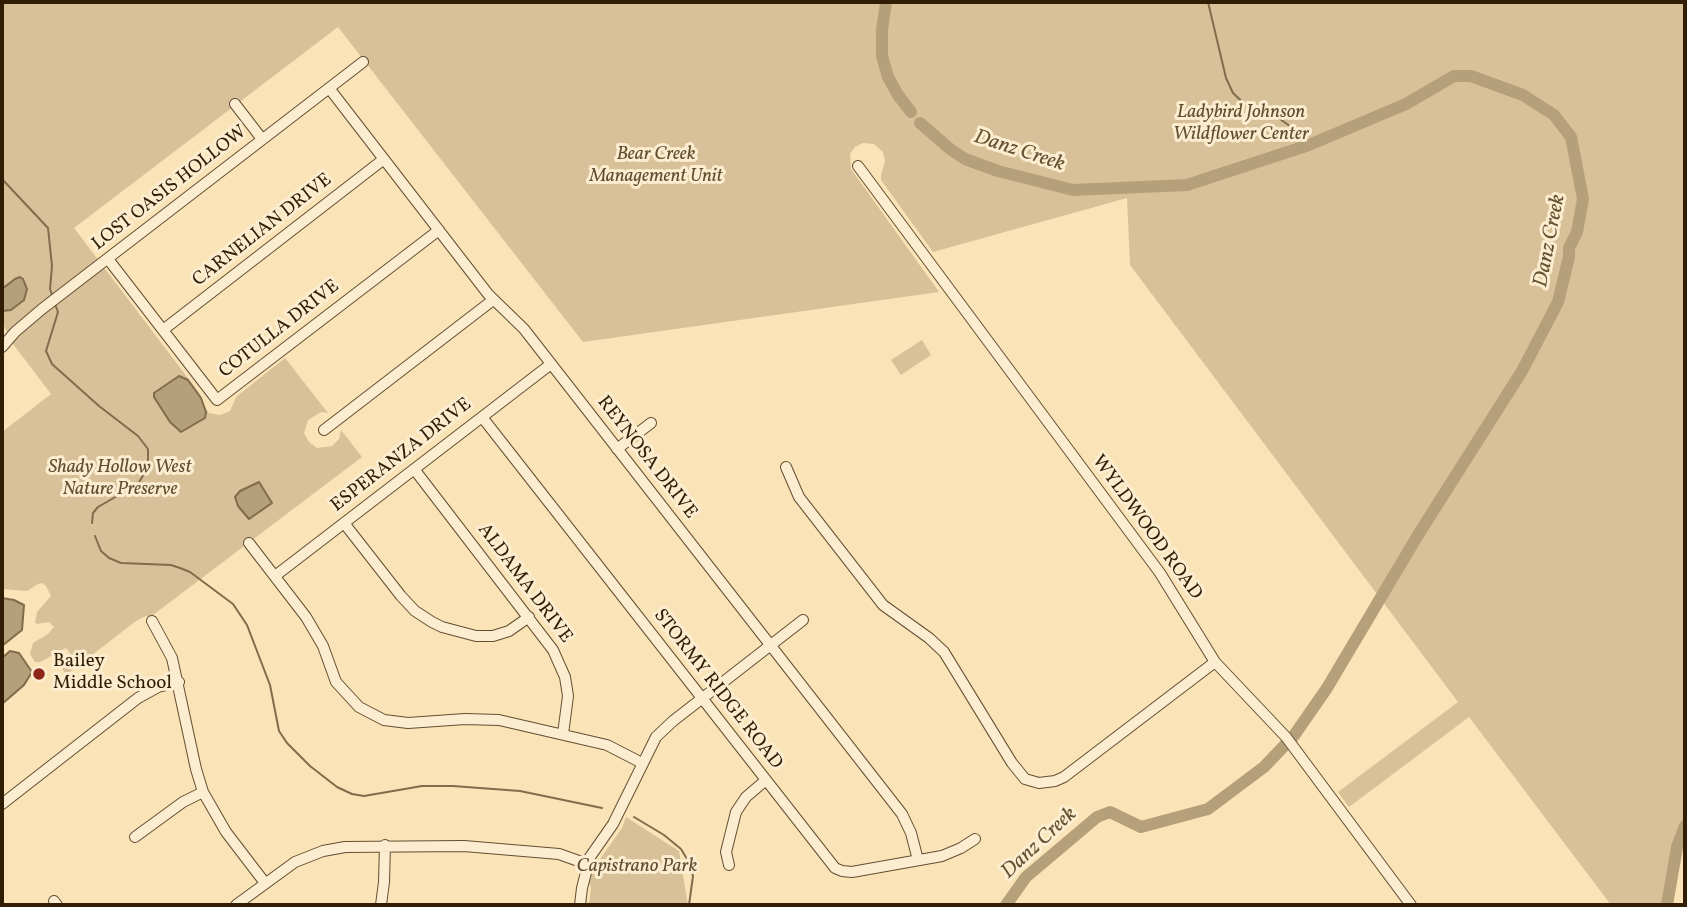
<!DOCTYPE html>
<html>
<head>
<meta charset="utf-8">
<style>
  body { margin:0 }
  #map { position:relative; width:1687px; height:907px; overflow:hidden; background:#fae3b7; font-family:Vollkorn,serif }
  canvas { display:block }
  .frame { position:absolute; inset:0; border:4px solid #311d04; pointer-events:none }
</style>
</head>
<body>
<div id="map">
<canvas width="1687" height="907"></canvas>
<div class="frame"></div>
</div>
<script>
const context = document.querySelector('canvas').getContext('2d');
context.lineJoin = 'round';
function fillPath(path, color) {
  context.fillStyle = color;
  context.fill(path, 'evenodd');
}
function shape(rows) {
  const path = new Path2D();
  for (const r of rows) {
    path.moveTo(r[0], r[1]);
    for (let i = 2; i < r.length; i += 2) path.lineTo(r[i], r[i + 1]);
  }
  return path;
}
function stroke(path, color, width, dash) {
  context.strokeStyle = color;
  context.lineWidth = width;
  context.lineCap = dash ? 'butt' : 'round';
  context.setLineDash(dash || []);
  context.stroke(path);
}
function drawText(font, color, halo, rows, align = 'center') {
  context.font = font + ' Vollkorn,serif';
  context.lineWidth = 6;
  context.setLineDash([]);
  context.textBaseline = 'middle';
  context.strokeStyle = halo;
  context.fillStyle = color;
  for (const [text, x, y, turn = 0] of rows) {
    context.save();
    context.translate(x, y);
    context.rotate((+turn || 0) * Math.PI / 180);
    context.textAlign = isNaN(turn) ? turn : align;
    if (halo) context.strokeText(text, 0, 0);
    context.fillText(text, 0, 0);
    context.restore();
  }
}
fillPath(shape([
  [2,2,1685,2,1685,836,1669,905,1611,905,1469,717,1349,807,1338,792,1458,702,1130,265,1127,198,933,252,881,180,881,175,885,161,883,152,874,144,863,143,855,147,850,154,851,169,939,292,583,342,338,27,74,228,200,394,202,403,209,413,220,415,230,411,236,397,285,358,328,413,321,412,308,420,304,433,309,442,317,448,332,446,339,439,341,430,362,457,149,618,146,616,136,621,66,675,60,665,73,657,66,648,40,662,35,662,30,654,33,643,48,634,54,627,49,622,37,624,35,622,37,612,51,596,46,586,42,583,38,584,27,591,2,589,2,432,51,394,13,344,2,322],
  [922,340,931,355,901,375,891,360],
  [626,817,679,851,688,905,589,905,591,887,589,883,593,869,622,828]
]), '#d8c199');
const water = shape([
  [20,277,23,279,27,289,24,300,11,310,2,311,2,289,15,279,20,277],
  [179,376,188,380,201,398,206,412,205,418,181,432,170,422,154,397,154,393,179,376],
  [259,482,272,503,249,519,238,506,235,497,240,491,259,482],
  [2,598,14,600,24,605,22,630,2,646,2,598],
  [10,651,19,653,32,672,24,685,2,704,2,658,10,651]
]);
fillPath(water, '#b6a07a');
stroke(water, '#816c4b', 2);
stroke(shape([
  [1208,2,1226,78,1233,93,1252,111,1273,114,1294,129,1309,145],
  [2,179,48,228,52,266,50,289,52,295],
  [55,304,58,312,46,351,52,364,99,406,138,436,148,449,148,467,138,484,98,507,93,513,92,523],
  [95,536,101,551,109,558,121,563,171,565,180,568,190,572,233,604,247,625,270,685,279,731,287,743,310,766,337,787,352,794,364,796,422,786,453,786,520,791,602,808],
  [634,817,664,835,681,849,690,864,693,876,689,905]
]), '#816c4b', 2);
stroke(shape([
  [886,2,882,30,882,56,888,77,898,95,911,112],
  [920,123,950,149,965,159,998,171,1073,190,1187,185,1309,145,1406,104,1454,76,1471,76,1523,95,1554,115,1571,137,1583,199,1577,232,1569,248,1569,257,1558,302,1522,371,1418,535,1327,688,1293,737],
  [1006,905,1026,877,1097,817,1110,812,1141,827,1208,809,1264,767,1285,745],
  [1667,905,1677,847,1685,826]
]), '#b6a07a', 12);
const minor = shape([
  [329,88,488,294,524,329,902,814,911,833,918,860],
  [235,104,262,139],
  [858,166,1160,573,1215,662,1286,737,1411,905],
  [108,259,217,400,439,230],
  [163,330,384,159],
  [2,347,15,332,42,309,363,62],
  [482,417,835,868,842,871,852,872,942,856,961,848,975,839],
  [324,430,493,300],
  [617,449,651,423],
  [786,467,799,497,883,605,929,638,944,652,1012,763,1025,779,1039,783,1055,781,1064,777,1215,662],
  [414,469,553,650,565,677,568,696,563,734],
  [344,523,401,596,415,611,432,622,442,627,476,636,493,636,509,631,529,617],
  [249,543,306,617,323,646,336,682,359,707,384,720,408,723,465,719,499,720,607,745,642,763],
  [275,576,551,364],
  [152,621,172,658,196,769,203,792,226,832,265,883],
  [2,804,138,698,158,687,179,682],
  [135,837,183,802,203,792],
  [729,865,726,852,736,812,746,797,766,780],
  [54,901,57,905],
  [236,905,295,862,323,851,345,847,464,846,559,854,587,864],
  [381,905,384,882,385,845],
  [580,905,582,888,590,857,613,824,656,737,673,721,803,620]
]);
stroke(minor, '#634e31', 12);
stroke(minor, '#fcedd0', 10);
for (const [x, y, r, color] of [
  [39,674,7,"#8f2418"]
]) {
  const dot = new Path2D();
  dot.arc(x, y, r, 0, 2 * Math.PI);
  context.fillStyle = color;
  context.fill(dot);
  stroke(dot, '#fcedd0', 2.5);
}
drawText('italic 19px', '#634e31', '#fcedd0', [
  ["Ladybird Johnson",1241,114],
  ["Wildflower Center",1241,136],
  ["Bear Creek",656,156],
  ["Management Unit",656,178],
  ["Shady Hollow West",120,469],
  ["Nature Preserve",120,491],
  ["Capistrano Park",637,868]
]);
drawText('19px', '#311d04', '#fcedd0', [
  ["LOST OASIS HOLLOW",170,189,-38],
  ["CARNELIAN DRIVE",263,231,-38],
  ["COTULLA DRIVE",280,330,-38],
  ["ESPERANZA DRIVE",402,456,-38],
  ["REYNOSA DRIVE",646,458,52],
  ["WYLDWOOD ROAD",1146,528,54],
  ["ALDAMA DRIVE",524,584,53],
  ["STORMY RIDGE ROAD",717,690,52]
]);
drawText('19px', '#311d04', '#fcedd0', [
  ["Bailey",53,663],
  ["Middle School",53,685]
], 'left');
drawText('italic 21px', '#665133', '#fcedd0', [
  ["Danz Creek",1019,152,18],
  ["Danz Creek",1551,241,-79],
  ["Danz Creek",1040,844,-43]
]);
</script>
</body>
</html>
